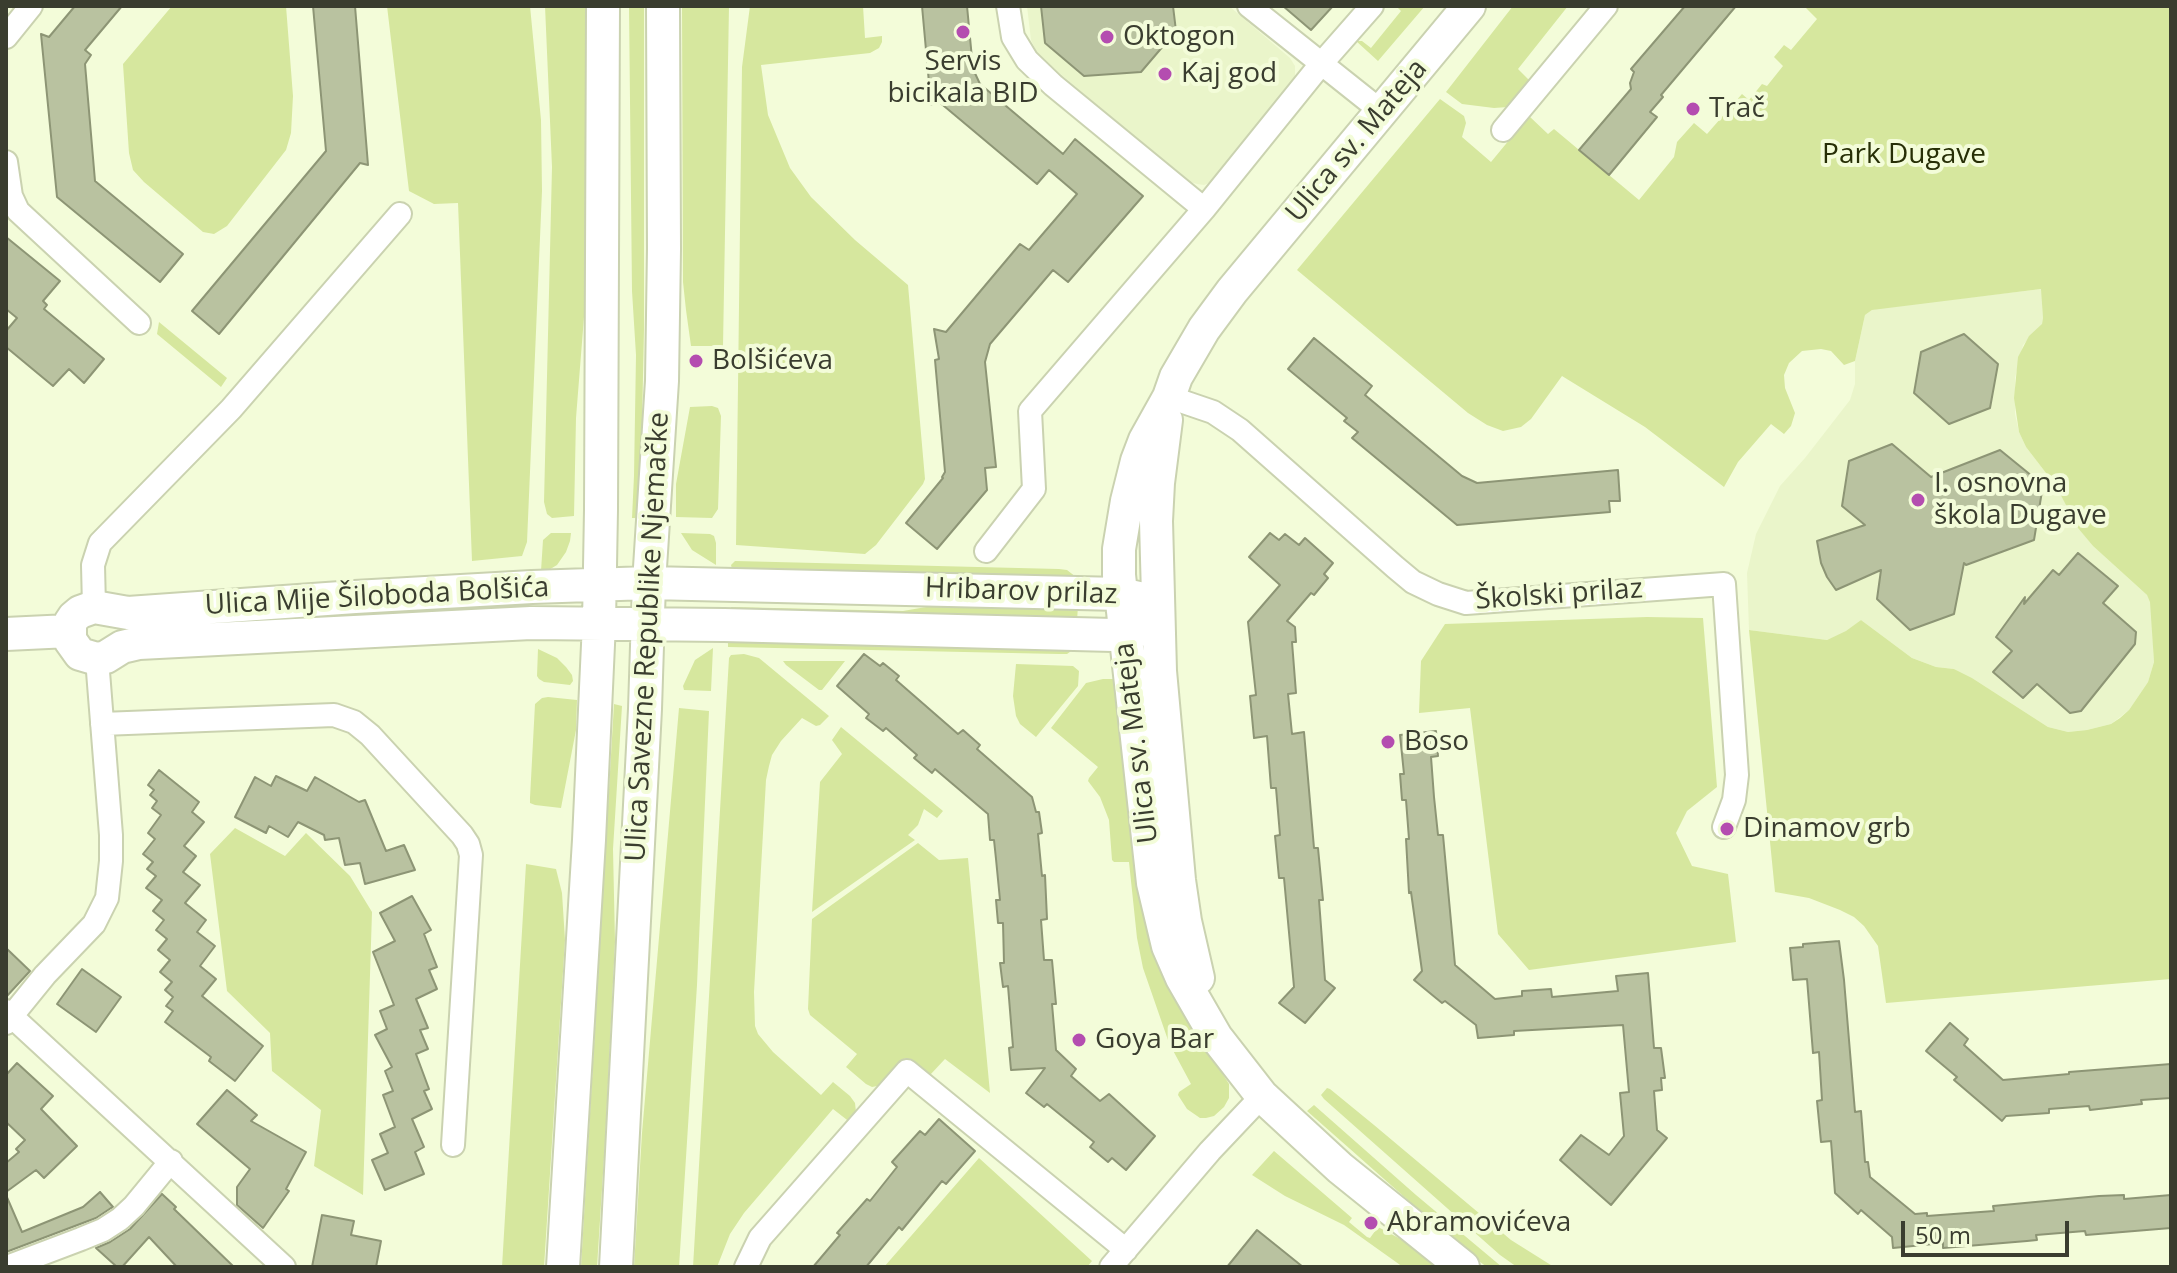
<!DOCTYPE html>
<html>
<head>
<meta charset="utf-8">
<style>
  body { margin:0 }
  #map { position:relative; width:2177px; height:1273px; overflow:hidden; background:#f3fcd9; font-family:"Open Sans",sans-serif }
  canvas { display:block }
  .frame { position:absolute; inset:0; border:8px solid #3a3d2f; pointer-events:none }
  .scale { position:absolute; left:1901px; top:1221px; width:168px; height:36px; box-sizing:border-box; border:4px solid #3a3d2f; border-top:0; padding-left:10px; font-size:24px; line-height:28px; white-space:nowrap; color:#3a3d2f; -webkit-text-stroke:6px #f3fcd9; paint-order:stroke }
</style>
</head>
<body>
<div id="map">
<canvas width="2177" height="1273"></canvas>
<div class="frame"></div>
<div class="scale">50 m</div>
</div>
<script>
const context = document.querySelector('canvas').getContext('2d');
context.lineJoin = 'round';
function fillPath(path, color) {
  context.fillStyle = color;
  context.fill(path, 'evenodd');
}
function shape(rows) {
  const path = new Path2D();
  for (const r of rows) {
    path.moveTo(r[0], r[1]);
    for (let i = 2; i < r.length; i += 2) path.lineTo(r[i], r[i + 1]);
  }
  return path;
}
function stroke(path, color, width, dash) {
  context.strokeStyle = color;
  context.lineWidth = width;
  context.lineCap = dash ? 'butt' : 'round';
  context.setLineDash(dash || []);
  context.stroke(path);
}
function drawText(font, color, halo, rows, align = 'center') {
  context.font = font + ' "Open Sans",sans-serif';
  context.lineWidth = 8;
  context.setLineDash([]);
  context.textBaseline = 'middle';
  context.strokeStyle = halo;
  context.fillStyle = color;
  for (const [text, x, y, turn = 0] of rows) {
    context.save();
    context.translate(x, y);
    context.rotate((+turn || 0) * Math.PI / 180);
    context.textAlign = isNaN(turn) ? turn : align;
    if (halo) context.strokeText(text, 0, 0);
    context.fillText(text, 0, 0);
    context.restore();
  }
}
fillPath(shape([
  [1027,6,1229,6,1290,58,1295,66,1295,80,1212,182,1204,185,1197,184,1187,181,1038,55,1031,40],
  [2042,289,2043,318,2042,325,2023,345,2015,378,2015,414,2019,432,2026,447,2056,486,2079,528,2093,546,2147,595,2151,602,2154,662,2148,682,2129,710,2111,724,2087,730,2068,732,2048,727,1972,678,1954,669,1936,667,1912,658,1861,620,1846,632,1827,640,1749,630,1747,573,1756,534,1780,486,1805,458,1850,400,1855,384,1855,361,1865,315,1872,310,1879,308]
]), '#eaf5ca');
fillPath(shape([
  [172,6,286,6,293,96,291,133,286,150,227,226,214,234,203,232,144,182,133,170,129,153,123,64],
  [387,6,530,6,541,120,542,191,527,542,522,556,472,561,458,203,434,204,409,191],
  [545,6,588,6,590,241,576,418,574,516,552,518,547,514,544,502,552,167],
  [629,6,644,6,644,329,640,518,632,518,634,476,636,355,632,291],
  [682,6,729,6,723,346,691,346,686,310,683,282],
  [750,6,863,6,865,38,882,36,882,42,879,48,870,53,761,65,768,115,790,168,811,197,855,240,908,285,925,479,923,484,876,545,865,554,736,545,742,67],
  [1396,6,1425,6,1378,61,1356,41,1362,41,1371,48,1401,11],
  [1513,6,1568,6,1518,69,1530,81,1514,102,1508,107,1494,108,1462,104,1446,92],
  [1804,6,2171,6,2171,979,1886,1003,1878,946,1864,926,1854,917,1840,910,1809,898,1775,892,1749,630,1827,640,1846,631,1861,620,1912,658,1936,667,1954,669,1972,678,2048,727,2068,732,2087,730,2111,724,2120,718,2129,710,2148,682,2154,662,2150,602,2147,595,2093,546,2078,528,2056,486,2026,447,2019,432,2014,398,2018,357,2029,336,2042,324,2043,318,2041,289,1872,310,1865,315,1855,361,1844,365,1831,351,1821,349,1802,351,1789,363,1784,375,1785,388,1795,413,1791,426,1784,434,1771,424,1738,462,1724,487,1645,427,1562,376,1531,419,1521,427,1503,431,1487,425,1468,413,1297,270,1440,99,1464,116,1466,123,1462,137,1491,162,1529,116,1548,134,1554,129,1639,200,1674,157,1677,142,1694,123,1707,134,1742,94,1749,100,1762,84,1767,86,1783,66,1774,57,1784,45,1791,50,1817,19],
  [159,322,227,378,221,387,157,334],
  [712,406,718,408,721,416,718,509,712,518,676,517,676,484,690,407],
  [551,533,571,533,570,541,566,552,557,565,547,571,541,571,543,540],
  [681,533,710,534,714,536,716,543,716,565,692,550],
  [735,561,1059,569,1067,570,1076,577,732,569,731,565],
  [526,600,526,605,341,616,285,629,236,624,296,617,332,609],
  [949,603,1078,606,1077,621,731,614,731,607,903,611],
  [1647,617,1703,618,1717,787,1687,811,1676,833,1692,866,1728,874,1736,942,1529,970,1498,934,1470,708,1419,713,1421,661,1445,624],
  [728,639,1077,647,1067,654,1059,654,728,647],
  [713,648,711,691,684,690,683,686,695,660],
  [538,649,557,658,566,667,572,675,573,681,570,685,544,682,539,679,537,676],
  [744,654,759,658,829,716,820,725,816,726,802,718,781,741,772,755,769,766,766,780,754,992,755,1026,758,1034,773,1052,821,1095,833,1082,850,1096,855,1103,856,1112,855,1118,851,1123,833,1109,744,1213,730,1234,717,1267,693,1267,729,658,731,655],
  [783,661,845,661,822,690,819,690,786,665],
  [1016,664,1073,666,1079,671,1078,686,1036,737,1020,724,1016,716,1013,696],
  [1103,679,1120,679,1197,1033,1229,1084,1229,1098,1224,1107,1214,1116,1206,1118,1200,1118,1187,1109,1178,1095,1179,1092,1191,1084,1169,1043,1143,968,1137,938,1129,862,1114,862,1112,860,1109,820,1100,797,1088,781,1089,778,1098,767,1051,728,1086,683],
  [548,697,577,700,576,730,561,808,535,805,530,803,530,798,535,704,542,698],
  [614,704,622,706,613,849,615,942,605,1142,597,1267,581,1267],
  [679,708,709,711,697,985,679,1267,634,1267,642,1133],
  [841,727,943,811,937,818,924,809,918,825,908,835,915,840,812,912,820,782,842,754,832,740],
  [235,828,285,856,306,833,350,876,372,912,363,1195,314,1166,321,1110,272,1071,270,1033,227,991,210,854],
  [918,843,939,860,968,858,990,1093,945,1059,930,1075,905,1058,888,1081,883,1085,872,1087,866,1084,846,1067,857,1054,810,1015,808,1009,812,919],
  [526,864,556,869,562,893,565,940,544,1267,502,1267],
  [1327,1088,1330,1089,1374,1125,1511,1240,1554,1267,1517,1267,1500,1255,1324,1099,1321,1095],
  [1314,1105,1416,1195,1502,1267,1487,1267,1469,1254,1307,1111],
  [1274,1151,1352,1218,1349,1222,1367,1237,1370,1238,1378,1227,1423,1251,1446,1267,1403,1267,1344,1225,1285,1196,1252,1175],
  [979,1158,1092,1261,1087,1267,884,1267]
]), '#d6e79e');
const building = shape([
  [75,6,122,6,85,50,91,55,85,64,95,181,183,254,160,282,57,197,41,34,49,37,75,6],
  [313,6,355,6,368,165,360,163,219,334,192,311,326,151,313,6],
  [922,6,967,6,973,69,980,84,1063,154,1075,139,1143,196,1068,282,1053,270,990,344,985,362,996,467,985,468,987,490,937,549,906,523,943,478,942,477,945,472,935,360,939,359,934,329,946,332,1020,244,1029,250,1077,194,1049,170,1037,184,938,101,931,105,922,6],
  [1041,6,1173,6,1176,31,1141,72,1084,76,1045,43,1041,6],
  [1283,6,1333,6,1311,30,1283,6],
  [1685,6,1736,6,1661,95,1663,97,1650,112,1657,117,1609,175,1579,150,1631,89,1630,83,1634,72,1631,69,1685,6],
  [6,237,60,281,43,301,47,305,44,309,104,359,84,383,69,369,53,386,6,347,6,331,17,318,6,309,6,237],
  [1964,334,1998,364,1990,408,1949,424,1914,393,1921,352,1964,334],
  [1314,338,1372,386,1365,395,1462,476,1477,483,1618,470,1620,501,1609,501,1610,512,1457,525,1352,438,1358,432,1344,421,1347,418,1288,369,1314,338],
  [1892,444,1931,477,2000,450,2043,485,2034,540,1966,565,1964,563,1954,614,1910,630,1877,599,1881,570,1836,590,1827,577,1821,563,1817,541,1865,525,1842,506,1849,461,1892,444],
  [1270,533,1279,540,1285,534,1299,545,1305,538,1333,563,1324,574,1328,578,1314,595,1311,593,1287,621,1295,627,1296,642,1292,642,1296,693,1288,694,1292,734,1304,732,1314,848,1318,848,1323,900,1319,900,1325,980,1335,988,1305,1023,1279,1003,1294,987,1284,878,1279,878,1275,836,1280,835,1276,788,1271,788,1267,736,1254,738,1250,696,1256,695,1248,622,1280,585,1249,557,1270,533],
  [2078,553,2118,586,2103,603,2136,632,2135,644,2081,711,2070,713,2037,684,2023,698,1993,672,2012,651,1996,637,2025,597,2024,604,2053,570,2059,575,2078,553],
  [864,654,880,666,883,663,899,676,896,680,958,734,963,730,980,745,977,749,1032,797,1036,812,1039,812,1042,833,1038,834,1042,876,1045,875,1047,919,1041,920,1044,960,1052,960,1056,1004,1052,1004,1056,1050,1076,1069,1071,1076,1100,1101,1109,1094,1155,1136,1126,1170,1112,1158,1108,1162,1090,1147,1094,1142,1047,1104,1044,1107,1026,1093,1045,1068,1011,1070,1009,1048,1013,1047,1008,986,1003,987,1000,963,1004,963,1003,923,998,923,996,900,1000,900,996,859,994,840,990,840,988,814,935,769,932,773,914,758,917,755,886,728,883,731,866,718,869,714,837,686,864,654],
  [1436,731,1438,756,1431,757,1434,797,1438,835,1443,835,1455,965,1495,999,1522,996,1522,991,1551,989,1552,997,1618,991,1616,976,1648,973,1654,1048,1661,1048,1665,1078,1661,1078,1662,1090,1654,1091,1657,1130,1667,1138,1611,1205,1560,1160,1581,1135,1609,1155,1624,1136,1620,1093,1629,1092,1623,1025,1514,1031,1514,1035,1478,1038,1476,1025,1445,1001,1442,1003,1414,980,1422,971,1411,892,1409,893,1406,839,1409,839,1406,800,1402,800,1400,774,1404,774,1400,735,1436,731],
  [159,770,199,802,192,812,204,822,184,846,196,856,183,872,200,885,185,903,206,920,197,932,215,946,200,966,216,979,202,996,263,1046,235,1081,209,1061,211,1057,165,1022,173,1011,166,1006,173,997,165,990,172,982,160,972,170,960,158,950,167,939,156,930,164,920,153,911,162,900,146,888,156,876,147,869,153,862,143,854,155,839,148,833,161,815,152,808,157,801,150,795,154,790,148,785,159,770],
  [276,776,307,791,315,777,359,802,365,800,386,851,404,845,415,870,365,884,360,863,345,865,339,838,325,840,324,835,298,822,288,837,269,826,266,833,235,817,255,777,271,786,276,776],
  [412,896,431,930,424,934,437,967,429,970,437,989,416,999,428,1028,420,1030,428,1049,416,1054,429,1089,424,1091,432,1109,412,1119,424,1147,415,1152,424,1174,385,1190,372,1160,388,1153,380,1134,395,1127,383,1095,393,1091,385,1071,392,1067,375,1035,387,1029,380,1011,394,1005,373,952,395,941,380,913,412,896],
  [1839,941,1844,980,1855,1112,1861,1111,1865,1162,1868,1162,1870,1177,1915,1214,1927,1213,1927,1216,1994,1211,1993,1206,2099,1196,2124,1195,2124,1199,2171,1195,2171,1228,2086,1235,2085,1231,2036,1235,2037,1240,2027,1241,1943,1248,1943,1243,1893,1248,1892,1237,1861,1210,1858,1214,1835,1193,1831,1141,1821,1142,1817,1101,1822,1100,1819,1052,1813,1053,1807,979,1793,980,1790,948,1803,947,1803,944,1839,941],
  [6,948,30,971,6,997,6,948],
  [82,969,121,997,96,1032,57,1004,82,969],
  [1950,1023,1968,1039,1964,1045,2003,1080,2069,1074,2069,1072,2171,1064,2171,1098,2141,1100,2142,1104,2090,1110,2089,1106,2049,1109,2049,1113,2006,1116,2002,1121,1954,1080,1957,1077,1926,1051,1950,1023],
  [17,1063,53,1096,41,1109,77,1146,44,1178,36,1170,6,1192,6,1163,19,1152,16,1149,25,1140,6,1122,6,1075,17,1063],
  [227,1090,257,1115,251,1121,306,1152,286,1189,289,1191,263,1228,237,1205,237,1187,250,1169,197,1124,227,1090],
  [939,1119,975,1151,946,1184,942,1181,902,1230,899,1227,866,1267,813,1267,840,1235,837,1233,867,1199,870,1201,897,1167,892,1162,920,1131,925,1135,939,1119],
  [100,1192,113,1207,111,1208,96,1218,6,1252,6,1195,22,1232,83,1207,100,1192],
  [162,1194,176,1207,174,1209,234,1267,177,1267,149,1237,122,1267,117,1267,96,1248,110,1242,130,1229,162,1194],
  [322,1215,354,1221,351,1235,381,1241,376,1267,312,1267,322,1215],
  [1257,1230,1303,1267,1227,1267,1257,1230]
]);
fillPath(building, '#b9c2a0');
stroke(building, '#8d9575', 2);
const street = shape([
  [1008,6,1013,37,1027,60,1053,85,1204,209],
  [1249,6,1381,111],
  [6,37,31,6],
  [1503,130,1606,6],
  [6,162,11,196,18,211,139,323],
  [1169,397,1213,412,1240,430,1395,567,1413,582,1438,594,1466,603,1724,584,1737,775,1734,800,1724,827],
  [986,551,1034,489,1030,411,1204,209,1321,64,1372,6],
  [94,607,93,565,100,543,231,409,400,214],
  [102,724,334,715,354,722,370,735,462,835,468,844,471,855,453,1145],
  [6,1011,284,1267],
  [6,1023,45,975,94,924,107,898,111,861,111,835,97,659],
  [7,1267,81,1239,103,1230,120,1219,134,1206,171,1161],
  [746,1267,760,1238,907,1071,1126,1250],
  [1111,1267,1210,1151,1262,1096]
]);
const secondary = shape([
  [1166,420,1158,483,1156,521,1160,671,1179,880,1185,921,1198,978],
  [649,583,1120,594,1143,599,1157,613,1150,622,1139,630,1113,635,724,625,531,623,139,643,122,647,106,657,97,659,80,654,70,640,70,623,74,617,80,612,94,607,128,613,355,597,532,587,649,583],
  [6,634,69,631],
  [563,1267,589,840,599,623,601,510,603,6],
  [616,1267,645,709,649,583,662,381,664,249,663,6],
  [1463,1267,1340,1168,1262,1096,1216,1037,1182,978,1168,946,1153,883,1119,575,1119,549,1127,501,1137,461,1145,440,1169,397,1176,377,1204,329,1232,291,1469,6]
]);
stroke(street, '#cad2b0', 26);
stroke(secondary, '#cad2b0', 36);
stroke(street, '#fff', 22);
stroke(secondary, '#fff', 32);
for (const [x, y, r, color] of [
  [963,32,8,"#b44db0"],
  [1107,37,8,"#b44db0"],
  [1165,74,8,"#b44db0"],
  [1693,109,8,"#b44db0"],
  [696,361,8,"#b44db0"],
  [1918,500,8,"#b44db0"],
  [1388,742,8,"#b44db0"],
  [1727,829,8,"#b44db0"],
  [1079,1040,8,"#b44db0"],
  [1371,1223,8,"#b44db0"]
]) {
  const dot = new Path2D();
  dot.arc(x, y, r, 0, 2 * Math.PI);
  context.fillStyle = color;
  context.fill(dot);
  stroke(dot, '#f3fcd9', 3);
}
drawText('28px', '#3a3d2f', '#f3fcd9', [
  ["Oktogon",1123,37],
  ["Servis",963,62,"center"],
  ["bicikala BID",963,94,"center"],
  ["Kaj god",1181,74],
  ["Trač",1709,109],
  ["Bolšićeva",712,361],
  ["I. osnovna",1934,484],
  ["škola Dugave",1934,516],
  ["Boso",1404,742],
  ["Dinamov grb",1743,829],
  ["Goya Bar",1095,1040],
  ["Abramovićeva",1387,1223]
], 'left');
drawText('28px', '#3a3d2f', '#f3fcd9', [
  ["Ulica sv. Mateja",1357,141,-50],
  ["Hribarov prilaz",1021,592,2],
  ["Školski prilaz",1559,595,-4],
  ["Ulica Mije Šiloboda Bolšića",377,597,-3],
  ["Ulica Savezne Republike Njemačke",648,637,-87],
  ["Ulica sv. Mateja",1137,743,-97]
]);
drawText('28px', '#272f06', '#f3fcd9', [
  ["Park Dugave",1904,155]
]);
</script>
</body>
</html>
